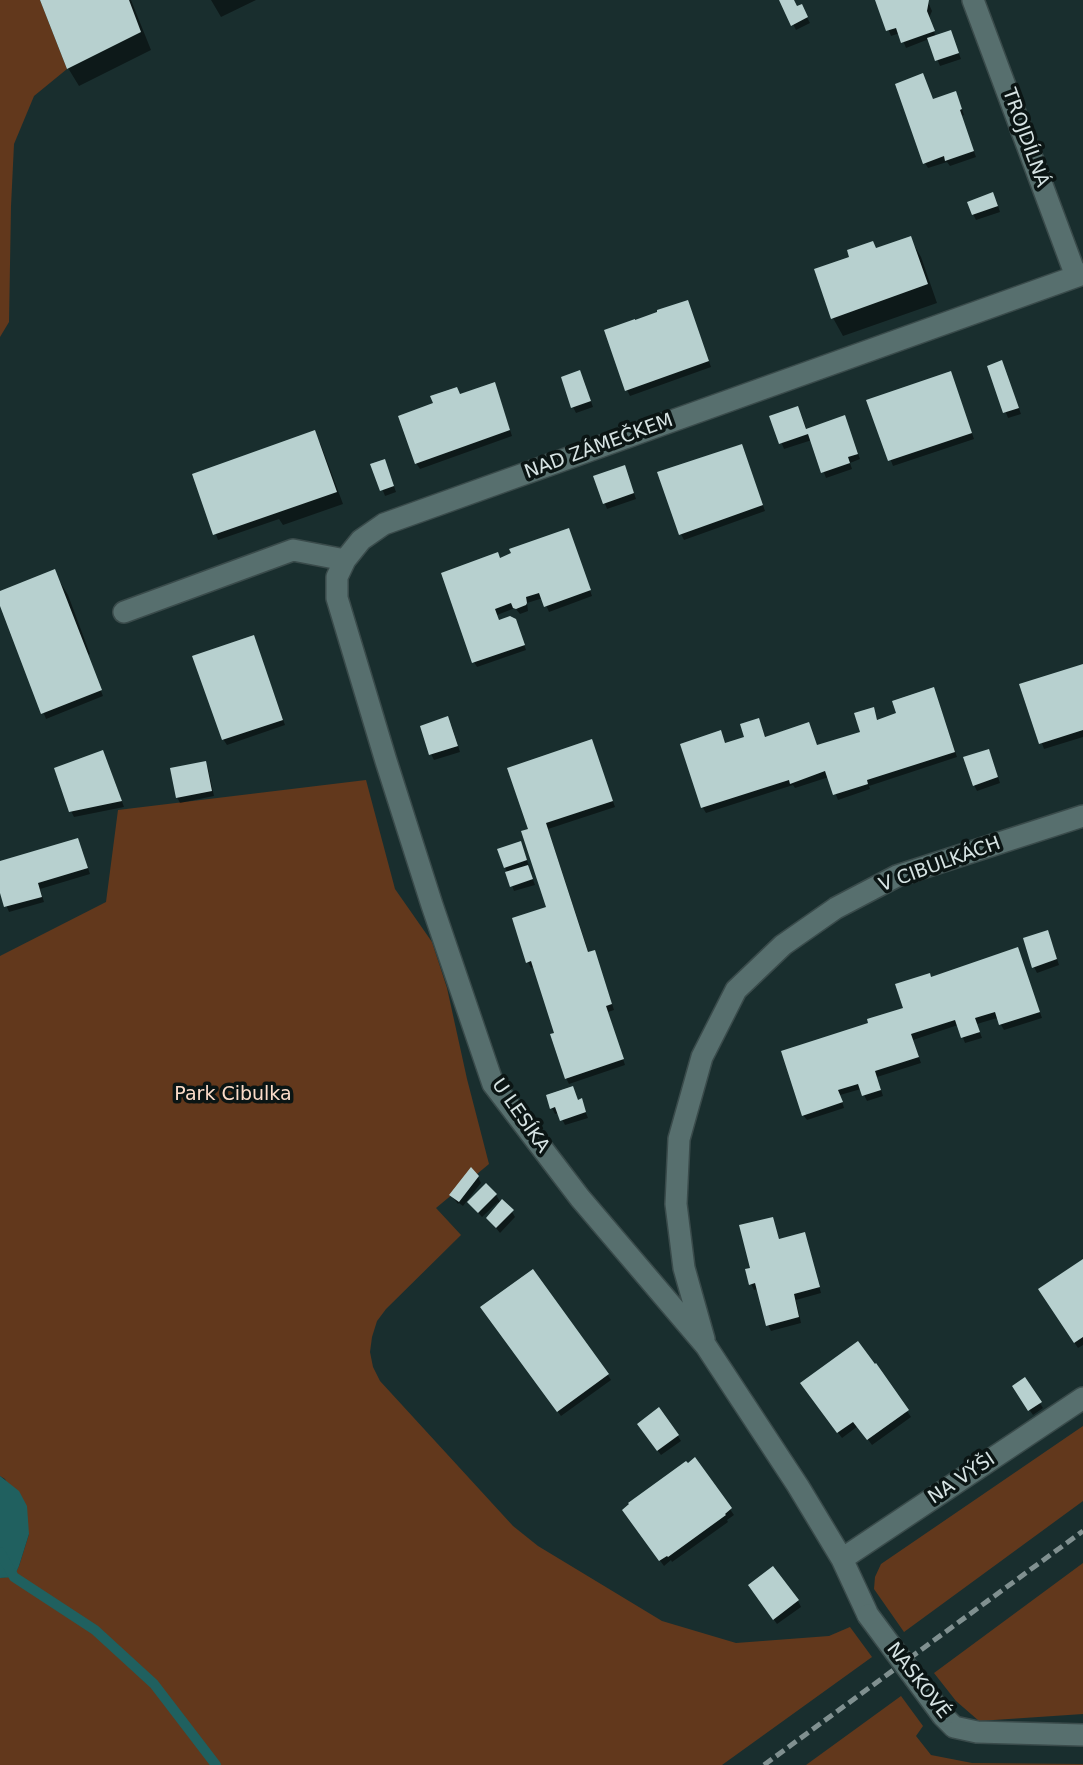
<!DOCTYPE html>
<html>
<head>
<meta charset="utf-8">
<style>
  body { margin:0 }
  canvas { display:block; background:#192e2e }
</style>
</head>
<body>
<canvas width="1083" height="1765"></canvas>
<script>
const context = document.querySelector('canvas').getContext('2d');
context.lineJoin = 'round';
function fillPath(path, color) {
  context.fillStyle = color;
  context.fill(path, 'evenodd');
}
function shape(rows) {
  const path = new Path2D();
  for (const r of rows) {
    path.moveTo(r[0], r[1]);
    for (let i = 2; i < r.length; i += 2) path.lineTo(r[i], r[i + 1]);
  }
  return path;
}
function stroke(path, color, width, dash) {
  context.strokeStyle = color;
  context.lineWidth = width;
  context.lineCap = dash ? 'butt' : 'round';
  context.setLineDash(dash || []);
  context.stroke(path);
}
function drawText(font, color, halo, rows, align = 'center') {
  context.font = font + ' "DejaVu Sans",sans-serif';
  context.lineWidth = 7;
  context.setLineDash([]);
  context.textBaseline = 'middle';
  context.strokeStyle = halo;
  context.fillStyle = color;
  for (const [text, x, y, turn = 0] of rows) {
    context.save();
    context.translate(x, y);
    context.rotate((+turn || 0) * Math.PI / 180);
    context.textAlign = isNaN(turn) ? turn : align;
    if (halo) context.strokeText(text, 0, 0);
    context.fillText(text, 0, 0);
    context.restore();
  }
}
fillPath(shape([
  [0,0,40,0,67,69,34,96,14,144,11,206,9,322,0,337],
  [366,780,395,889,432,942,447,988,467,1079,489,1164,436,1208,461,1235,386,1309,377,1321,372,1337,370,1352,373,1367,380,1381,513,1526,538,1546,662,1621,736,1643,829,1636,850,1627,872,1657,722,1765,0,1765,0,1578,14,1576,19,1566,29,1534,5,1479,0,1476,0,956,106,902,118,810],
  [1083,1426,1083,1501,904,1632,874,1589,875,1577,881,1564],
  [1083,1563,1083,1714,979,1721,956,1701,934,1673],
  [901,1696,923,1726,916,1736,931,1755,972,1763,1083,1764,1083,1765,806,1765]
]), '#62381c');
fillPath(shape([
  [0,1476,19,1491,27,1506,29,1534,19,1566,14,1577,0,1578]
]), '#20605f');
fillPath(shape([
  [42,0,131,0,151,50,79,86,68,68],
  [211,0,256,0,221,17],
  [781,0,793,0,797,8,801,6,810,23,796,30],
  [877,0,927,0,932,11,929,18,936,37,953,38,961,59,940,66,929,39,906,48,900,33,891,36],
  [958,98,964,115,961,116,976,157,950,166,947,162,928,168,925,163,933,101],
  [996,200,1000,212,976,220,973,214],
  [910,238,921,257,937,303,843,336,833,318,877,250],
  [690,307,711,367,630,396,627,390],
  [989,367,1004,368,1021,414,1008,418],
  [583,378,593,407,576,413,573,407],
  [953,379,974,439,893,466,868,401],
  [497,390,512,436,420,469,416,463,460,396],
  [801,414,807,430,847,423,860,459,850,463,852,469,826,478,812,440,784,449,771,417],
  [314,433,321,445,343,504,283,525,279,519,218,540,194,475],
  [744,451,765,511,684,540,681,534],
  [373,465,387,466,396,492,385,496],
  [627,473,636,499,607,509,595,477],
  [571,535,592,596,549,612,543,598,527,603,528,611,520,614,515,608,497,615,499,622,518,627,526,650,477,667,474,662,500,560],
  [54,572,68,595,90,654,87,655,103,696,46,719,0,602,0,592],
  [254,637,285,725,227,745,223,739],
  [1083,665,1083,737,1044,749,1021,685],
  [936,695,957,757,869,786,870,789,838,800,829,777,795,788,793,785,706,813,703,808,682,745,726,745,746,738,761,726,766,738,817,747,862,733,873,709,878,721,899,715],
  [451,724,460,752,434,760,431,754],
  [594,747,615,807,548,829,589,954,597,958,614,1010,608,1012,625,1065,569,1084,566,1078,557,1034,534,966,531,968,528,962,548,908,530,830],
  [991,756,1000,783,977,791,974,785],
  [106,758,124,807,74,817,71,811],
  [205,763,208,768,214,796,180,803,177,797],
  [80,845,90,874,40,889,44,902,9,912,0,890,0,863],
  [523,849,529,866,528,866,535,885,514,891,505,867],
  [1050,938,1059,965,1037,973,1034,967],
  [1018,949,1042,1018,1004,1030,997,1018,977,1024,982,1038,965,1043,958,1025,913,1040,921,1063,877,1077,883,1096,867,1101,861,1089,840,1095,844,1108,807,1120,803,1115,870,1024,905,1009,931,978],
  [548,1096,578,1102,581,1101,588,1118,565,1125,559,1113,555,1114,552,1108],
  [478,1177,481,1183,463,1206,459,1203,458,1204,451,1195],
  [496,1195,501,1203,512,1212,515,1217,500,1233,488,1218,500,1204,498,1202,482,1217,473,1207],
  [772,1218,780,1241,807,1240,821,1293,796,1300,801,1323,771,1331,768,1325,758,1289,754,1290,751,1284,753,1269],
  [1083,1262,1083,1345,1078,1348,1043,1295],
  [486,1313,608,1375,611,1380,561,1416],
  [876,1365,911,1417,872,1445,858,1426,842,1438,806,1389],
  [1024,1379,1043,1408,1033,1415,1017,1392],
  [642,1430,678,1436,681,1441,661,1455],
  [695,1459,734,1515,727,1520,728,1522,672,1562,671,1560,664,1566,627,1516],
  [753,1591,798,1601,801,1607,777,1624]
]), '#0007');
stroke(shape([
  [0,1552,14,1577,95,1630,154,1684,216,1765]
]), '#20605f', 10);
fillPath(shape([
  [40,0,129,0,141,32,67,69],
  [779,0,794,0,797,6,802,4,808,17,791,26],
  [875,0,929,0,927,11,935,31,901,43,896,28,886,31],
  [951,30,959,53,935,61,927,38],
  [923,73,933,99,956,91,962,109,960,110,974,151,945,161,944,156,923,164,895,84],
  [993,192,998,206,972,215,967,202],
  [911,236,928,284,831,319,814,269,849,257,847,250,873,241,876,248],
  [688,300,709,361,625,391,604,330,635,319,635,320,657,312,657,310],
  [1002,360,1019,408,1003,413,987,366],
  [580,370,591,401,571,408,561,377],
  [951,371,972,433,888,461,866,400],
  [495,382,510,430,415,464,398,416,433,403,430,396,457,387,460,394],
  [798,406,806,429,845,415,858,454,848,457,850,463,821,473,808,434,779,444,769,416],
  [315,430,337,492,213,535,192,474],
  [742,444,763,505,679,535,657,472],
  [385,459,394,486,380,491,370,464],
  [625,465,634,493,603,504,593,476],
  [569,528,591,590,544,607,539,593,526,597,527,603,526,605,516,609,513,608,511,603,495,609,499,620,510,616,516,619,525,645,472,663,441,573,498,552,500,558,511,553,509,549],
  [55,569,102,690,41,714,0,606,0,591],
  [254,635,283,720,222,740,192,656],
  [1083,664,1083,730,1039,744,1019,684],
  [934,687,955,752,867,780,868,784,833,795,825,771,790,784,789,780,701,808,680,744,721,730,725,743,744,737,740,724,759,718,765,737,809,722,817,745,860,732,854,713,874,707,877,720,896,713,892,701],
  [448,716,458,746,429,755,420,726],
  [592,739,613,801,546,823,588,952,595,950,612,1004,606,1006,624,1059,565,1079,550,1034,554,1033,531,961,526,963,512,918,546,907,521,831,528,829,507,768],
  [989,749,998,777,973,786,963,757],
  [103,750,122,801,69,812,54,768],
  [206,761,212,791,176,798,170,768],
  [78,838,88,868,38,883,42,897,4,907,0,893,0,861],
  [521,841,527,860,504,868,497,849],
  [528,865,533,879,510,887,505,872],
  [1048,930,1057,959,1032,968,1023,938],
  [1018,947,1040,1012,999,1025,995,1012,975,1018,980,1032,961,1038,955,1020,911,1034,919,1057,875,1071,881,1090,862,1096,858,1084,838,1090,843,1102,802,1116,781,1051,868,1023,867,1019,903,1008,895,984,930,973,931,977],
  [573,1086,578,1100,582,1098,586,1112,560,1121,555,1107,550,1109,546,1095],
  [471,1167,479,1176,459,1202,449,1195],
  [486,1183,497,1194,478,1213,467,1202],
  [502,1199,514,1210,496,1228,486,1218],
  [773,1217,779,1239,805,1232,820,1287,794,1294,799,1317,766,1326,755,1283,749,1285,745,1269,750,1268,739,1225],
  [1083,1259,1083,1337,1074,1343,1038,1289],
  [533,1269,609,1374,557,1412,480,1307],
  [858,1341,875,1364,876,1363,909,1410,867,1440,853,1422,837,1433,800,1383],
  [1025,1377,1042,1402,1028,1411,1012,1386],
  [659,1407,679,1435,657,1451,637,1424],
  [695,1457,732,1508,725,1514,726,1515,668,1557,667,1556,659,1561,622,1510,629,1504,628,1503,686,1461,688,1463],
  [773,1566,799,1600,773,1620,748,1585]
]), '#b7d0cf');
const street = shape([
  [973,0,1076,276],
  [124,612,293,550,345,560],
  [704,1339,684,1268,676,1204,679,1139,702,1057,736,990,783,945,836,908,897,876,1083,816],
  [842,1559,1083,1398],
  [868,1615,842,1559,798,1486,706,1346,580,1198,493,1084,432,905,386,761,337,598,337,577,345,560,361,540,384,524,1083,274],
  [943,1716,954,1727,977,1732,1083,1735]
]);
stroke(street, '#3a4b4b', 24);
stroke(street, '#576f6e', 21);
stroke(shape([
  [764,1765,1083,1531]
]), '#809090', 5, [10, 5]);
const streetBridge = shape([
  [868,1615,943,1716]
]);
stroke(streetBridge, '#3a4b4b', 24, []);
stroke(streetBridge, '#576f6e', 21);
drawText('19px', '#d6e3e3', '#0b1514', [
  ["TROJDÍLNÁ",1025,138,70],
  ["NAD ZÁMEČKEM",599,447,-20],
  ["V CIBULKÁCH",940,865,-20],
  ["U LESÍKA",520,1116,55],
  ["NA VÝŠI",962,1479,-34],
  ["NASKOVÉ",918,1681,52]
]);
drawText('19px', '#fbdbc8', '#0b1514', [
  ["Park Cibulka",233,1095]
]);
</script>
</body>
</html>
